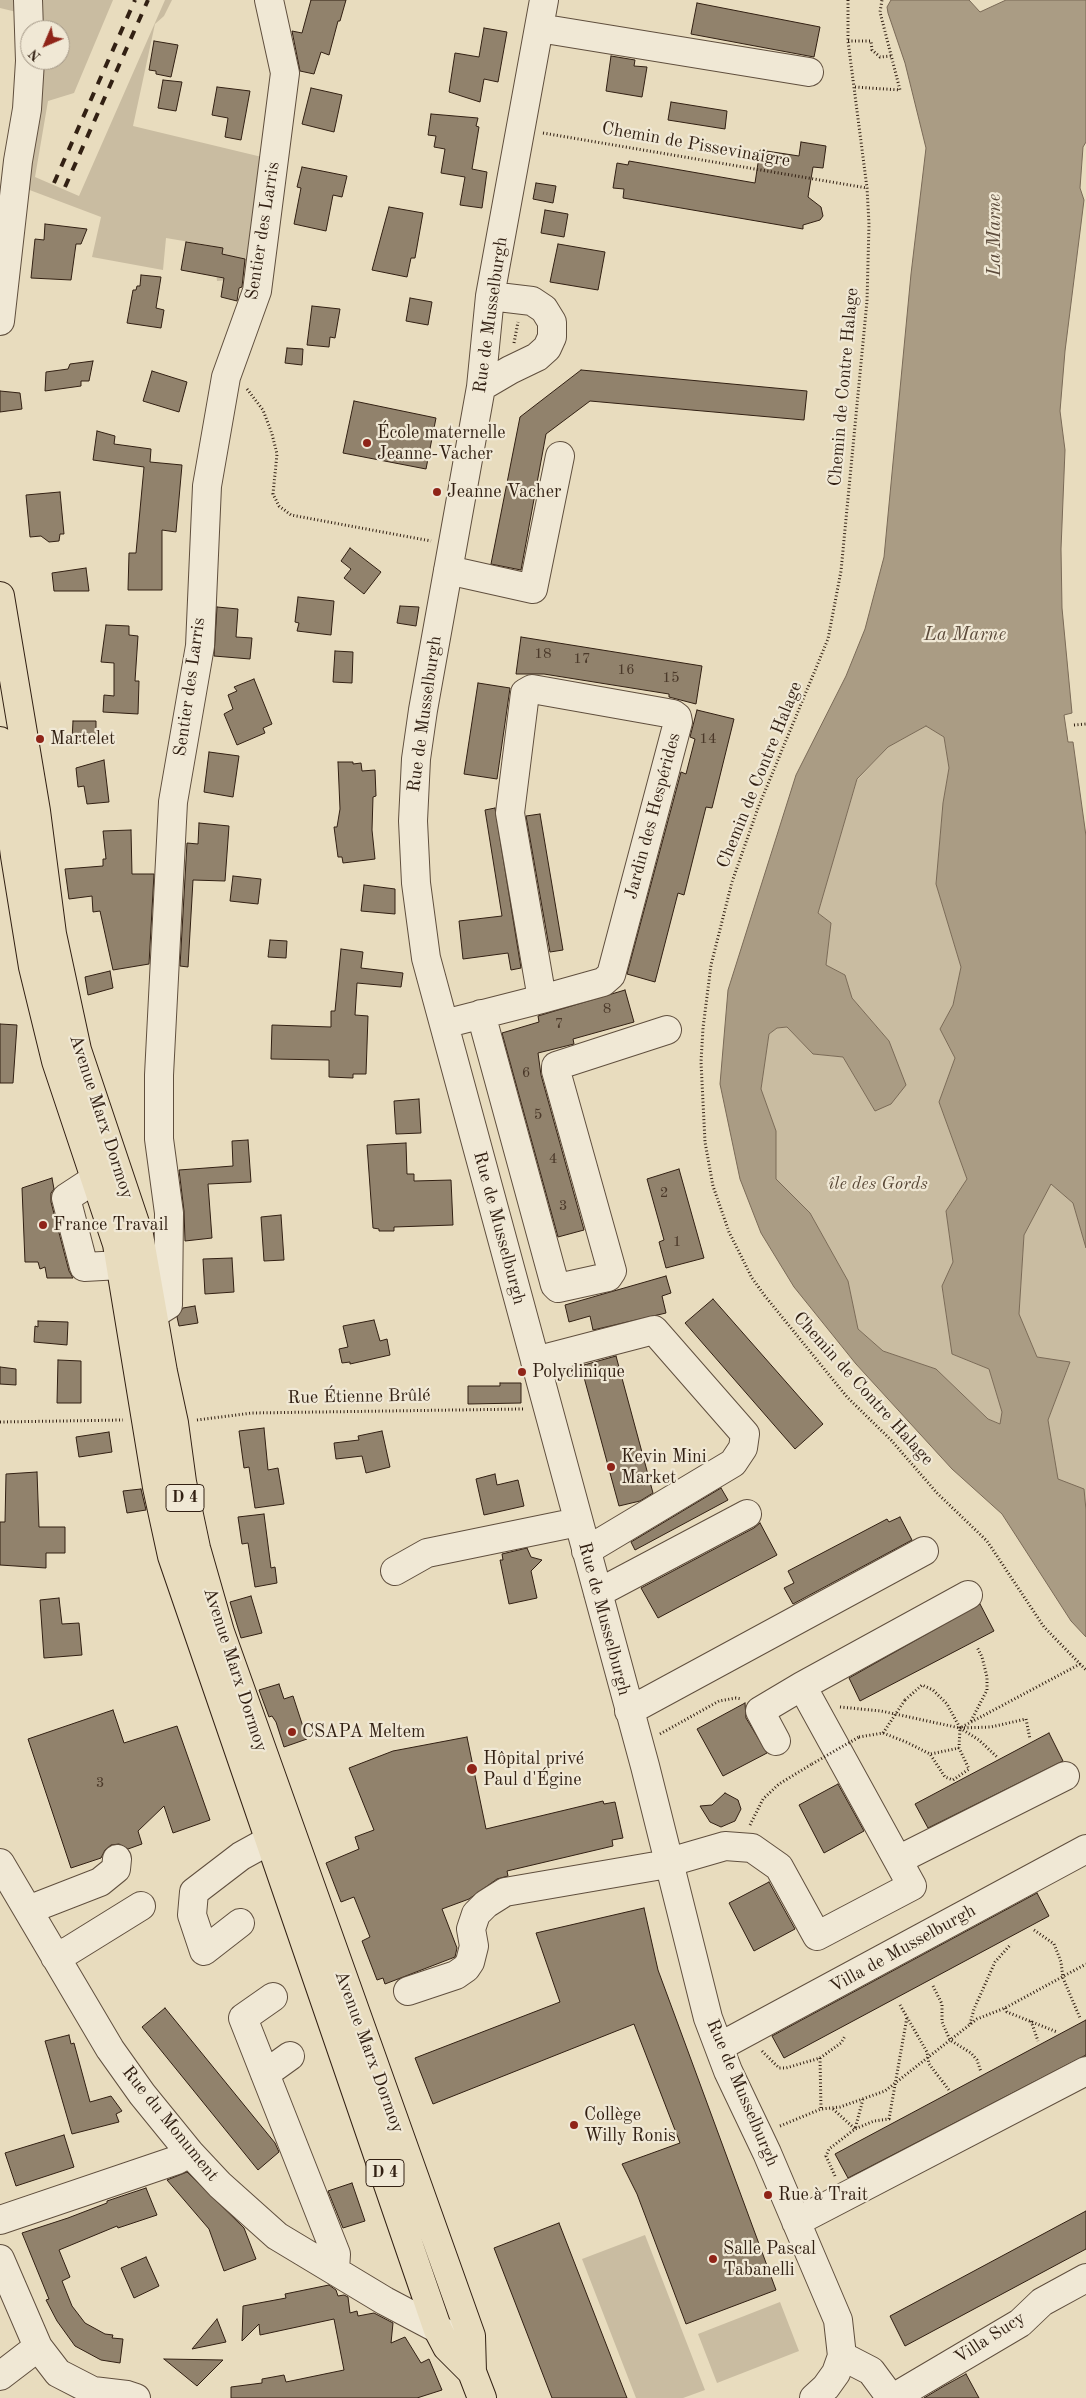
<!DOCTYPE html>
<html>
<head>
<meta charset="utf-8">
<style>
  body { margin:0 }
  #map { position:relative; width:1086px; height:2398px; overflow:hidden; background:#e8dcbe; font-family:"Old Standard TT",serif }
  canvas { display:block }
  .north { position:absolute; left:20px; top:20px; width:50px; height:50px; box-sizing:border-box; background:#f0e8d5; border:1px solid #a49887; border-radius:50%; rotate:225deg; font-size:14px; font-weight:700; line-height:20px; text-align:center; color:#322013 }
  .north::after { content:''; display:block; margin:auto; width:18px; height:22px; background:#8f2418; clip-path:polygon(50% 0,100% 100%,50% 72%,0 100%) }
</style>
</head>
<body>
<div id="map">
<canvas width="1086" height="2398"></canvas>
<div class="north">N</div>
</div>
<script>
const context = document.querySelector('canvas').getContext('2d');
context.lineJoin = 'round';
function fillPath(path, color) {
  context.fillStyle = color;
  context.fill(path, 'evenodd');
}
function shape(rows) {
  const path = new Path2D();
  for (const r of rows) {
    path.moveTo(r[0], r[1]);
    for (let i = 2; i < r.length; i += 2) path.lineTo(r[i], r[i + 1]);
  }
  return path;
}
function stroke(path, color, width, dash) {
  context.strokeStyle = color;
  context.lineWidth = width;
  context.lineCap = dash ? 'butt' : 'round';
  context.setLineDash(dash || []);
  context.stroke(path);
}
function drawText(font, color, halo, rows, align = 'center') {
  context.font = font + ' "Old Standard TT",serif';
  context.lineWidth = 4.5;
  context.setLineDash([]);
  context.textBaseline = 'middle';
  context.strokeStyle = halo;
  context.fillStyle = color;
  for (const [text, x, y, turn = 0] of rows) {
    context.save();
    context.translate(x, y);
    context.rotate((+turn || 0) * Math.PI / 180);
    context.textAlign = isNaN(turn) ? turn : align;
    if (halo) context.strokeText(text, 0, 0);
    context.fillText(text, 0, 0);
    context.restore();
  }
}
fillPath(shape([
  [0,0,113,0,74,93,48,101,35,177,79,196,165,0,172,0,164,16,155,24,133,126,266,158,257,239,242,279,217,281,213,246,166,238,163,270,92,257,101,217,19,186,33,60,60,60,60,30,30,30,29,15,0,8],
  [926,726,944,737,949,768,943,803,936,884,961,967,953,1005,940,1029,955,1058,939,1102,967,1179,946,1211,953,1262,942,1287,952,1354,989,1369,1002,1412,1001,1424,988,1419,936,1369,883,1351,858,1329,848,1281,810,1213,776,1179,776,1131,761,1089,769,1034,777,1028,787,1027,813,1054,843,1057,875,1111,889,1041,852,998,845,975,826,965,831,923,818,913,857,780,888,747],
  [1051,1184,1073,1203,1086,1248,1086,1510,1084,1489,1058,1480,1048,1420,1070,1363,1037,1357,1019,1314,1024,1235],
  [645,2235,705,2390,683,2398,636,2398,582,2259],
  [780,2302,799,2351,717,2383,698,2334]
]), '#c9bca1');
const water = shape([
  [891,0,969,0,980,12,1006,0,1086,0,1086,142,1083,147,1080,188,1084,200,1065,351,1060,411,1065,450,1061,549,1062,608,1072,713,1064,715,1068,742,1073,742,1086,836,1086,1248,1073,1203,1051,1184,1024,1235,1019,1314,1037,1357,1070,1362,1048,1420,1058,1479,1084,1489,1086,1510,1086,1637,1071,1621,1002,1514,952,1469,856,1364,794,1287,761,1233,740,1179,720,1084,728,990,796,775,846,676,865,629,884,557,911,274,926,148,905,63,888,13,887,7,891,0],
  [926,726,944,737,949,768,943,803,936,884,961,967,953,1005,940,1029,955,1058,939,1102,967,1179,946,1211,953,1262,942,1286,952,1354,989,1369,1002,1412,1000,1424,988,1419,936,1369,883,1351,858,1329,848,1281,810,1213,776,1179,776,1131,761,1089,769,1034,777,1028,787,1027,813,1054,843,1057,875,1111,891,1104,906,1085,889,1041,852,998,845,975,826,965,831,923,818,913,857,779,888,747,926,726]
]);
fillPath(water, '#aa9c84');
stroke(water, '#7a6a57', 1);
const building = shape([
  [311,0,346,0,340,21,338,21,329,55,321,52,314,74,300,71,292,31,302,33,311,0],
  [697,3,820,27,814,57,691,34,697,3],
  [484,28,507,32,498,82,484,79,480,102,449,92,455,53,479,57,484,28],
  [154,41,178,45,171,77,156,74,156,71,149,70,154,41],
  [611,56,635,60,634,66,647,67,642,97,606,91,611,56],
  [163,80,182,82,176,111,158,108,163,80],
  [217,87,250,91,241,140,225,137,228,118,212,115,217,87],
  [311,88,342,95,334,132,302,124,311,88],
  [671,102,727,111,725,129,668,120,671,102],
  [431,114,478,118,476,126,479,127,472,169,487,172,482,208,460,205,465,177,441,173,445,149,434,147,436,136,428,135,431,114],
  [801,142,826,146,823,168,813,167,808,197,821,207,823,216,820,220,803,225,803,229,623,198,624,189,613,188,617,163,628,165,629,161,755,183,760,150,799,156,801,142],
  [302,167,347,176,342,197,333,195,326,231,294,224,301,188,297,187,302,167],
  [536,183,556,186,553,203,533,199,536,183],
  [389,207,423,213,415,258,411,258,407,277,372,270,389,207],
  [545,210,568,214,564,237,541,233,545,210],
  [45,224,87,229,81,244,76,244,71,280,31,278,35,239,44,240,45,224],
  [186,242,223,248,222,254,245,259,242,287,239,288,237,301,221,297,224,278,181,270,186,242],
  [558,244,605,252,598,290,550,282,558,244],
  [141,275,161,277,156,308,164,310,161,328,127,323,133,290,136,290,137,286,140,286,141,275],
  [410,298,432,302,428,325,406,321,410,298],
  [312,306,340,309,335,338,330,337,329,347,307,345,312,306],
  [287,348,303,349,302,365,285,363,287,348],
  [93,361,89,381,81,381,81,386,45,391,46,372,68,369,70,364,93,361],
  [581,370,807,391,804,420,590,401,546,434,521,570,491,564,520,417,581,370],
  [152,371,187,382,179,412,143,401,152,371],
  [0,391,20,393,22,409,0,412,0,391],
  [354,401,436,418,426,469,343,453,354,401],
  [97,431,115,436,114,444,151,449,150,462,182,465,176,532,162,530,162,590,128,590,129,553,136,553,144,467,93,460,97,431],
  [60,492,64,534,60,534,59,541,49,542,41,536,30,537,26,495,60,492],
  [350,548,381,572,364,594,344,578,351,569,341,561,350,548],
  [86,568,89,591,54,591,52,573,86,568],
  [298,597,334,601,331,635,297,631,299,623,295,622,298,597],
  [400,606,419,607,416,626,397,623,400,606],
  [217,607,238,609,236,637,252,638,250,659,214,656,217,607],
  [106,625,129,626,129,635,138,636,135,681,139,681,138,714,103,712,104,695,114,696,114,663,101,662,106,625],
  [521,637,702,666,696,704,669,697,669,694,544,674,516,674,521,637],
  [335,651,353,652,352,683,333,682,335,651],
  [254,679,272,724,263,728,265,733,237,745,224,714,233,709,228,695,237,691,234,687,254,679],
  [478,683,510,688,497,779,464,774,478,683],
  [697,710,734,719,712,808,706,807,684,895,678,893,655,982,627,974,681,772,686,774,695,739,690,737,697,710],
  [73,721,96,721,96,742,72,741,73,721],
  [209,752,239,756,233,797,204,792,209,752],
  [104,760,109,802,87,804,84,786,78,787,76,768,104,760],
  [338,762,353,762,353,764,361,763,362,771,375,770,376,796,373,797,372,830,375,859,343,863,342,857,338,857,334,827,337,827,340,809,338,762],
  [495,808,521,968,511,970,508,953,463,959,459,921,502,916,485,810,495,808],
  [540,814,563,950,550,952,526,816,540,814],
  [199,823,229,826,225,881,193,880,188,967,180,966,187,843,198,844,199,823],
  [131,830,132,874,154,874,149,964,113,970,100,911,93,912,92,896,69,899,65,869,103,866,103,859,106,859,103,831,131,830],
  [233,876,261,879,258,904,230,901,233,876],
  [364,885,395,889,395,914,361,911,364,885],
  [270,940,287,941,286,958,268,957,270,940],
  [341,949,363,952,361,968,403,973,401,987,357,983,355,1015,368,1016,366,1074,353,1074,353,1078,329,1077,329,1060,271,1059,272,1025,331,1027,331,1011,335,1011,341,949],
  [110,971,113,988,88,995,85,977,110,971],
  [625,990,634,1022,573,1039,574,1044,538,1053,541,1075,584,1230,558,1237,502,1033,539,1022,538,1016,625,990],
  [0,1024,17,1025,13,1083,0,1083,0,1024],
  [419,1099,421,1133,396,1134,394,1101,419,1099],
  [248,1140,251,1182,208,1184,212,1238,185,1241,184,1211,179,1170,233,1166,232,1141,248,1140],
  [406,1143,407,1174,414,1174,414,1181,451,1180,453,1225,394,1227,394,1231,379,1231,379,1229,373,1228,367,1145,406,1143],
  [679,1169,704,1258,666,1268,659,1242,664,1240,647,1179,679,1169],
  [52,1178,54,1189,51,1193,51,1202,69,1271,73,1278,47,1278,45,1267,40,1269,38,1262,25,1262,22,1188,52,1178],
  [281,1215,284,1260,264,1261,261,1217,281,1215],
  [232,1258,234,1292,205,1294,203,1259,232,1258],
  [666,1276,671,1293,662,1296,666,1313,593,1330,590,1316,569,1322,565,1305,666,1276],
  [713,1299,823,1424,795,1449,685,1323,713,1299],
  [195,1306,198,1323,179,1326,177,1317,183,1308,195,1306],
  [374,1320,380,1341,387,1339,390,1355,350,1364,350,1362,342,1363,339,1349,348,1347,343,1326,374,1320],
  [38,1321,68,1322,67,1345,34,1342,35,1326,38,1327,38,1321],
  [616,1356,653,1493,640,1501,619,1506,582,1370,585,1369,584,1365,616,1356],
  [58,1360,81,1361,81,1403,57,1403,58,1360],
  [0,1367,16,1369,16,1385,0,1384,0,1367],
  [500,1383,521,1383,521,1403,468,1404,468,1386,500,1386,500,1383],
  [264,1428,268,1470,278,1468,284,1504,255,1508,249,1467,244,1468,239,1431,264,1428],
  [382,1431,390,1467,366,1473,362,1456,336,1459,334,1443,359,1440,358,1436,382,1431],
  [109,1432,112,1452,79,1457,76,1437,109,1432],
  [37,1472,39,1527,65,1527,65,1553,46,1553,46,1568,0,1565,0,1522,5,1522,6,1474,37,1472],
  [495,1474,497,1485,518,1480,524,1506,484,1515,476,1479,495,1474],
  [721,1488,728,1500,635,1550,631,1542,721,1488],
  [141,1489,146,1510,127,1513,123,1491,141,1489],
  [264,1514,271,1568,275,1567,277,1583,255,1587,248,1543,242,1544,238,1517,264,1514],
  [900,1517,912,1540,793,1604,784,1588,794,1583,788,1571,887,1519,889,1522,900,1517],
  [760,1523,777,1555,658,1618,641,1588,754,1528,760,1523],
  [527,1548,531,1557,542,1560,531,1571,537,1598,509,1604,500,1560,503,1560,502,1554,527,1548],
  [251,1596,262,1633,241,1638,230,1602,251,1596],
  [59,1598,62,1624,79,1623,82,1655,44,1658,40,1600,59,1598],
  [980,1604,994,1631,860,1701,849,1678,980,1604],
  [279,1684,284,1699,293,1696,307,1739,284,1747,276,1722,272,1716,269,1717,259,1690,279,1684],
  [745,1703,746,1718,767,1753,723,1776,697,1729,745,1703],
  [113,1710,124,1743,177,1726,210,1820,173,1833,164,1806,138,1831,142,1844,128,1849,119,1844,111,1845,105,1850,101,1858,71,1868,28,1739,113,1710],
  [1049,1733,1063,1761,928,1828,915,1804,1049,1733],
  [467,1737,486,1829,603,1801,604,1804,615,1802,623,1838,612,1840,613,1846,507,1871,508,1876,497,1879,469,1899,442,1909,457,1948,455,1957,385,1984,383,1978,377,1980,362,1941,370,1937,354,1897,341,1902,326,1863,359,1849,355,1837,374,1830,349,1768,393,1751,467,1737],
  [838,1784,864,1831,824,1853,799,1805,838,1784],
  [725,1793,738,1800,741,1809,735,1821,721,1827,710,1822,700,1806,712,1805,725,1793],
  [769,1882,795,1929,754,1951,729,1903,769,1882],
  [1037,1893,1049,1916,784,2058,772,2036,1037,1893],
  [644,1908,658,1970,776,2290,686,2324,637,2194,622,2164,680,2143,634,2024,433,2104,415,2058,560,2002,536,1933,644,1908],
  [165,2008,275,2143,279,2152,258,2170,142,2027,165,2008],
  [1086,2020,1086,2055,848,2178,835,2154,1086,2020],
  [69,2035,71,2044,74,2043,90,2102,111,2096,122,2111,116,2114,119,2122,72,2134,45,2041,69,2035],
  [64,2135,74,2167,16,2186,5,2153,64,2135],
  [187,2172,244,2228,256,2259,224,2271,209,2229,167,2180,187,2172],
  [352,2183,365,2221,343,2228,328,2191,352,2183],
  [146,2188,157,2215,118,2228,117,2226,59,2250,70,2277,62,2281,72,2306,85,2323,105,2334,113,2335,112,2338,123,2339,120,2363,101,2360,75,2346,57,2321,46,2300,49,2299,22,2233,68,2218,107,2203,107,2201,146,2188],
  [1086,2211,1086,2249,905,2346,890,2316,1086,2211],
  [559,2223,627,2398,552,2398,494,2248,559,2223],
  [146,2257,159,2286,134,2298,121,2268,146,2257],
  [329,2285,336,2290,338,2296,344,2295,348,2297,350,2313,357,2311,358,2316,374,2313,393,2323,391,2343,405,2337,421,2363,429,2359,442,2390,417,2398,231,2398,231,2387,262,2383,262,2379,284,2375,286,2382,344,2370,334,2319,260,2335,259,2324,242,2341,243,2306,286,2298,285,2294,329,2285],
  [217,2319,226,2342,192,2349,217,2319],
  [164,2359,223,2360,197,2386,164,2359],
  [966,2374,979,2398,924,2398,944,2386,966,2374]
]);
fillPath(building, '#91826c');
stroke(building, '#322013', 1);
const minor = shape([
  [544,0,490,296,481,387,423,710,416,759,413,821,416,883,426,958,645,1766,708,2018,728,2071,767,2153,838,2320,842,2356,836,2373,826,2387,814,2398],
  [539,28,809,72],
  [0,321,18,161,27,109,30,61,28,0],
  [481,387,510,370,537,357,547,348,552,337,552,322,544,309,532,301,490,296],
  [448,570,533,589,560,456],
  [481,1014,555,1285,558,1288,608,1277,612,1271,556,1071,556,1066,667,1030],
  [444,1024,542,999,603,982,611,975,678,722,677,717,673,714,532,689,525,693,510,813,542,999],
  [95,1179,66,1198,84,1267,121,1265],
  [152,1315,168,1305,169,1213,159,1139,159,1075,173,802,200,646,207,486,226,377,257,291,285,73,269,0],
  [535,1361,654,1330,745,1434,743,1448,733,1463,586,1551],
  [395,1571,427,1553,578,1522],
  [598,1593,747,1514],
  [802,1686,968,1595],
  [629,1711,924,1551],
  [898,1860,1065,1776],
  [0,1863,110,2049,142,2094,190,2153,220,2185,277,2236,385,2301,453,2337],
  [28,1910,100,1882,116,1869,117,1859],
  [240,1923,204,1951,192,1915,194,1892,241,1856,270,1840],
  [55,1957,70,1950,141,1906],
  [408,1991,456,1975,466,1968,470,1962,474,1946,471,1929,476,1914,486,1904,505,1892,656,1866,725,1846,752,1848,779,1867,817,1936,912,1886,802,1686,760,1711,776,1741],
  [273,1997,243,2018,336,2254,335,2270],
  [719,2047,1086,1849],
  [265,2074,290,2056],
  [0,2220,177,2160,190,2153],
  [796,2222,1086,2071],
  [0,2259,38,2347],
  [842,2356,871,2371,891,2398],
  [0,2376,38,2347,58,2373,93,2391,127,2395,136,2398],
  [893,2398,1020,2323,1042,2302,1086,2278]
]);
const major = shape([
  [0,596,36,811,52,934,77,1050,139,1235,163,1372,174,1423,182,1482,196,1548,220,1632,471,2336,472,2372,482,2398],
  [0,741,15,856,33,967,56,1061,117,1244,157,1487,172,1556,438,2330,447,2347,472,2372]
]);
stroke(minor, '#604f3e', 30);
stroke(major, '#322013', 30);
stroke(shape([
  [848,0,848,41,867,188,869,224,867,301,841,571,828,639,758,808,732,882,711,965,703,1028,701,1062,705,1142,713,1186,729,1232,752,1278,765,1296,847,1397,891,1440,937,1493,987,1541,1044,1627,1086,1670],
  [848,41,871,41,872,50,880,57,891,56],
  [855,87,900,90,880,12,882,0],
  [543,133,867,188],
  [514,343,518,322],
  [247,389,263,410,272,434,277,454,273,494,279,506,291,515,431,541],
  [1074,725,1086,724],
  [197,1420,252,1413,523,1409],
  [0,1422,123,1420],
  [905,1700,922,1685,933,1690,947,1704,960,1728,1080,1664],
  [840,1707,881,1711,960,1728,991,1727,1026,1719,1030,1739],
  [971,1721,987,1690,987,1677,982,1657,977,1647],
  [960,1728,979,1740,997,1757],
  [660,1734,719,1701,736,1698,742,1699],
  [859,1737,883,1733,906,1742,930,1754,945,1777,953,1780,969,1769,959,1748,960,1728],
  [931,1754,959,1748],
  [750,1825,763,1799,779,1784,812,1764],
  [1034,1930,1054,1944,1061,1962,1063,1978,1080,2018],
  [933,1986,942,2004,942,2022,950,2040,971,2053,977,2060,981,2072],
  [900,2005,927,2052,929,2064,949,2090],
  [1005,2008,1007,2012,1057,2032],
  [1031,2021,1038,2041],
  [970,2024,974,2009,995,1962,1011,1944],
  [762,2051,779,2068,786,2068,820,2058,841,2043,845,2036],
  [820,2058,821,2109],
  [833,2109,855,2129,863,2099],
  [780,2126,821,2109,840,2107,885,2091,977,2019,1005,2008,1086,1964],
  [835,2176,826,2156,829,2149,855,2129,874,2121,889,2119,907,2017]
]), '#322013', 3, [1, 2.5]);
stroke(minor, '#f0e8d5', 28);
stroke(major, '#e8dcbe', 28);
stroke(shape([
  [54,183,135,0],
  [65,187,148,0]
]), '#322013', 4, [9, 9]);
stroke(shape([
  [883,1733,905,1700],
  [812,1764,859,1737]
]), '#322013', 3, [1, 2.5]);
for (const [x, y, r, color] of [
  [367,443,5,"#8f2418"],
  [437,492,5,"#8f2418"],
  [40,739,5,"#8f2418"],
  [43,1225,5,"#8f2418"],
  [522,1372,5,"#8f2418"],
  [611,1467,5,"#8f2418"],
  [292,1732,5,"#8f2418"],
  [472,1769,6,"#8f2418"],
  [574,2125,5,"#8f2418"],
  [768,2195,5,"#8f2418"],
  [713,2259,5,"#8f2418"]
]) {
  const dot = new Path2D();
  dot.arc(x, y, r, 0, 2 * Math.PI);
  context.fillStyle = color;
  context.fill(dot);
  stroke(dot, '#f0e8d5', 2);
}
drawText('15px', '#4a3829', null, [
  ["18",543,654],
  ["17",582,659],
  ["16",626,670],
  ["15",671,678],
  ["14",708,739],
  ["8",607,1009],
  ["7",559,1024],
  ["6",526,1073],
  ["5",538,1115],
  ["4",553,1159],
  ["2",664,1193],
  ["3",563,1206],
  ["1",677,1242],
  ["3",100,1783]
]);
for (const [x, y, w] of [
  [185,1498,38],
  [385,2173,38]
]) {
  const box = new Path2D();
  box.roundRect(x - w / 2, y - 13.5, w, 27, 4);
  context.fillStyle = '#f0e8d5';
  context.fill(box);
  stroke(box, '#322013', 1);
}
drawText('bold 16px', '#322013', null, [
  ["D 4",185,1498],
  ["D 4",385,2173]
]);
drawText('18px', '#322013', '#f0e8d5', [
  ["Chemin de Pissevinaigre",696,145,10],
  ["Sentier des Larris",263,231,-81],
  ["Rue de Musselburgh",491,315,-82],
  ["Chemin de Contre Halage",844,387,-85],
  ["Sentier des Larris",190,687,-82],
  ["Rue de Musselburgh",425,714,-82],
  ["Chemin de Contre Halage",760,775,-68],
  ["Jardin des Hespérides",653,816,-75],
  ["Avenue Marx Dormoy",101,1117,72],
  ["Rue de Musselburgh",499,1228,75],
  ["Chemin de Contre Halage",863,1389,48],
  ["Rue Étienne Brûlé",359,1397,-1],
  ["Rue de Musselburgh",604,1619,75],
  ["Avenue Marx Dormoy",235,1670,72],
  ["Villa de Musselburgh",903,1949,-29],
  ["Avenue Marx Dormoy",369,2052,70],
  ["Rue de Musselburgh",742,2093,67],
  ["Rue du Monument",170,2124,51],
  ["Villa Sucy",990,2338,-33]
]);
drawText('18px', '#322013', '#f0e8d5', [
  ["École maternelle",377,433],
  ["Jeanne-Vacher",377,454],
  ["Jeanne Vacher",447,492],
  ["Martelet",50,739],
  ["France Travail",53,1225],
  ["Polyclinique",532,1372],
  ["Kevin Mini",621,1457],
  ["Market",621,1478],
  ["CSAPA Meltem",302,1732],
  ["Hôpital privé",483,1759],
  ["Paul d'Égine",483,1780],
  ["Collège",584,2115],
  ["Willy Ronis",584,2136],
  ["Rue à Trait",778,2195],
  ["Salle Pascal",723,2249],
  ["Tabanelli",723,2270]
], 'left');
drawText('italic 18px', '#584736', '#f0e8d5', [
  ["île des Gords",878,1184]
]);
drawText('italic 19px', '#5c4b3b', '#f0e8d5', [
  ["La Marne",995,235,-90],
  ["La Marne",965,635]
]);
</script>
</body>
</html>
